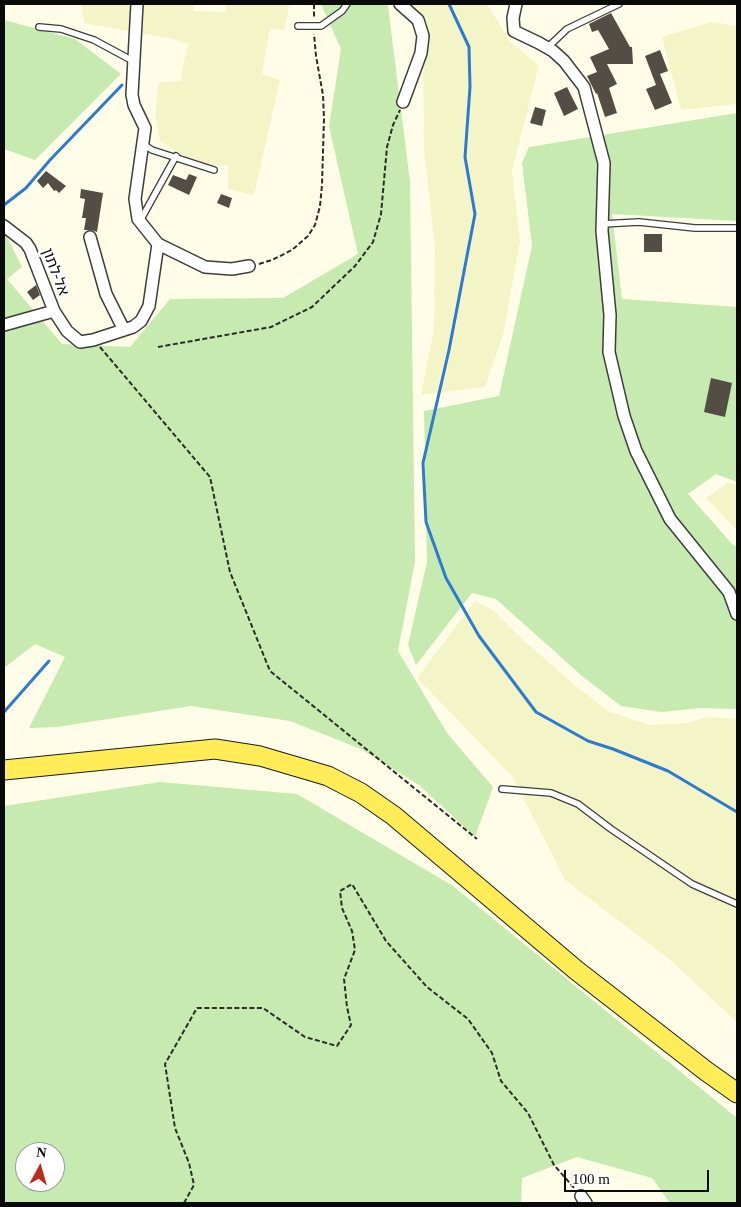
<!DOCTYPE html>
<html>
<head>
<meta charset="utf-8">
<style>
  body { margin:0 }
  #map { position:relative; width:741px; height:1207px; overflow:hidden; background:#fffde7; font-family:Georgia,serif }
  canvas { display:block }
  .frame { position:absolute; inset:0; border:5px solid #0a0a0a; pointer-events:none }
  .north { position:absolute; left:15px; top:1142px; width:50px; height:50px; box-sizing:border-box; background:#fff; border:1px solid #9d9d9d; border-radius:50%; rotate:6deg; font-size:14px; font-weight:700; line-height:20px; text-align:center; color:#0a0a0a }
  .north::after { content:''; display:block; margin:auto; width:18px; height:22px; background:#bf2a1d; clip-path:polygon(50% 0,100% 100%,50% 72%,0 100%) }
  .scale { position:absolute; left:564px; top:1170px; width:145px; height:22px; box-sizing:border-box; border:2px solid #0a0a0a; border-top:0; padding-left:6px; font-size:15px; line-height:18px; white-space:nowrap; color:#0a0a0a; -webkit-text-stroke:4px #fff; paint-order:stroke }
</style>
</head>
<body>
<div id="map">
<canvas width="741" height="1207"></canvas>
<div class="frame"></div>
<div class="north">N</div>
<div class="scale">100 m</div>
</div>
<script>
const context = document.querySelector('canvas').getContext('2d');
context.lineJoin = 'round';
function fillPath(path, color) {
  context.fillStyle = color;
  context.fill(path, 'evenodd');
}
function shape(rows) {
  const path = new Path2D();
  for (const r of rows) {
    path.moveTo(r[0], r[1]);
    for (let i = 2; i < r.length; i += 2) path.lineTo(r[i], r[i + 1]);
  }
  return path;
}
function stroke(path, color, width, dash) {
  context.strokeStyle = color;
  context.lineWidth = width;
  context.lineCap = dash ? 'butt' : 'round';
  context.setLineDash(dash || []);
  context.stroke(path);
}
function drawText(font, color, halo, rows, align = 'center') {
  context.font = font + ' Georgia,"Noto Sans Hebrew",serif';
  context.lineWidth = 5;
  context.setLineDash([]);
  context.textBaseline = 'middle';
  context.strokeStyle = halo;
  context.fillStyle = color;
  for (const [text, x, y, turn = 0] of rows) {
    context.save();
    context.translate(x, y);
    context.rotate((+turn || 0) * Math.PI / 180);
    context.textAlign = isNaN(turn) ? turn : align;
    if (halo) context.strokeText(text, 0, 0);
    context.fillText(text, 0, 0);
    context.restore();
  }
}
fillPath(shape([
  [81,4,194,4,193,11,226,12,226,4,290,4,284,30,270,29,262,74,280,80,254,195,228,189,228,165,214,166,191,160,160,141,155,114,159,82,180,81,188,44,173,39,84,23],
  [411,4,487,4,510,42,539,65,512,171,520,241,503,335,485,387,421,395,434,328,435,249,424,149,423,55],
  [711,22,737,26,737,104,681,110,662,37],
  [727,483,737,484,737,530,706,498],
  [475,601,494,611,522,639,577,687,610,712,650,725,688,723,706,717,737,719,737,1022,669,959,565,880,512,776,417,678]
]), '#f3f5c6');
fillPath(shape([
  [321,4,386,4,388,6,410,182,415,561,398,651,447,733,493,787,475,837,419,785,361,749,290,721,191,706,57,727,29,728,65,657,35,644,4,668,4,237,6,235,22,267,7,279,62,344,130,347,170,299,283,298,358,254,329,126,341,49],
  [4,20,75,39,121,74,35,160,4,149],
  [737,113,737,221,612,214,622,299,737,307,737,482,716,474,688,494,732,544,737,547,737,709,700,708,661,712,621,706,582,676,496,599,472,593,416,665,408,645,427,562,424,411,499,396,532,246,522,163,529,147],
  [160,782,297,794,453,886,737,1118,737,1203,670,1203,652,1178,577,1157,522,1178,521,1203,4,1203,4,806],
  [25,1152,55,1152,55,1182,25,1182]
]), '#c6eaaf');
stroke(shape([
  [449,4,469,47,470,87,465,157,475,214,449,350,423,463,426,522,446,578,479,636,536,712,588,741,613,749,668,771,737,812],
  [4,205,26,188,50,160,122,85],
  [4,712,49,661]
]), '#2c7bd3', 3);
fillPath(shape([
  [611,13,630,47,632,47,633,64,607,64,617,84,609,88,617,113,605,117,597,93,596,94,587,76,597,72,590,57,609,49,598,30,592,32,589,24],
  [660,50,668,71,660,74,672,103,655,110,646,89,656,85,645,56],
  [567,87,578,109,564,116,554,93],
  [535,107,546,110,542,126,530,123],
  [46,171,66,186,59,193,56,190,54,191,48,183,43,188,37,181],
  [189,174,197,177,189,195,168,185,173,175,186,180],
  [81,189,103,193,97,232,91,230,84,230,86,218,82,218,85,199,80,198],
  [221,194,232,198,229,208,217,203],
  [644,234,662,234,662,252,644,252],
  [36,285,40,295,33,300,27,292],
  [711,378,732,383,725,417,704,412]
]), '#534d46');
const lane = shape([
  [298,26,321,26,342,11,347,4],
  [39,27,61,29,94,40,133,61],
  [547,48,567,29,619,4],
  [143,144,152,150,214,170],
  [140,221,176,156],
  [602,224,639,222,695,228,737,228],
  [502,789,551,793,578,804,611,829,692,884,737,904]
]);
const street = shape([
  [137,4,132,95,134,105,145,128,135,199,138,219,158,244,205,267,232,269,249,266],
  [400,4,418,20,423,36,421,53,403,102],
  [516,4,513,18,514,31,539,43,553,51,564,61,584,87,604,163,602,231,610,315,609,352,624,416,636,451,670,519,729,592,737,614],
  [4,226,26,243,30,249,54,311,67,331,80,342,93,340,133,327,141,321,149,306,158,244],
  [90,237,106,294,124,330],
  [4,325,54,311],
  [581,1196,586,1203]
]);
const primary = shape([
  [4,770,215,749,260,756,328,776,361,793,394,816,576,970,706,1071,737,1093]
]);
stroke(lane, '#3d3d3d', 8);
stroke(street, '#3d3d3d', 14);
stroke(primary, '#1b1b1b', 21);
stroke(shape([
  [314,4,314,19],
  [259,264,272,260,292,250,308,236,315,225,320,206,322,185,324,119,323,95,316,56,314,34],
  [100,347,210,477,230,572,270,671,477,839],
  [158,347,271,327,312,307,355,266,373,242,381,214,387,147,393,125,400,110],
  [184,1203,194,1185,189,1163,175,1128,165,1064,197,1008,263,1008,305,1037,337,1046,351,1025,347,1007,344,979,355,950,352,931,342,908,340,891,352,884,386,941,427,987,468,1019,492,1053,501,1081,528,1113,554,1165,575,1189]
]), '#2c2c2c', 2, [5, 2.5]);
stroke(lane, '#fff', 5.5);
stroke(street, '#fff', 11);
stroke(primary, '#ffec57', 19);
drawText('15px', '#0a0a0a', '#fff', [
  ["אל-לתון",55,272,69]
]);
</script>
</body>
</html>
